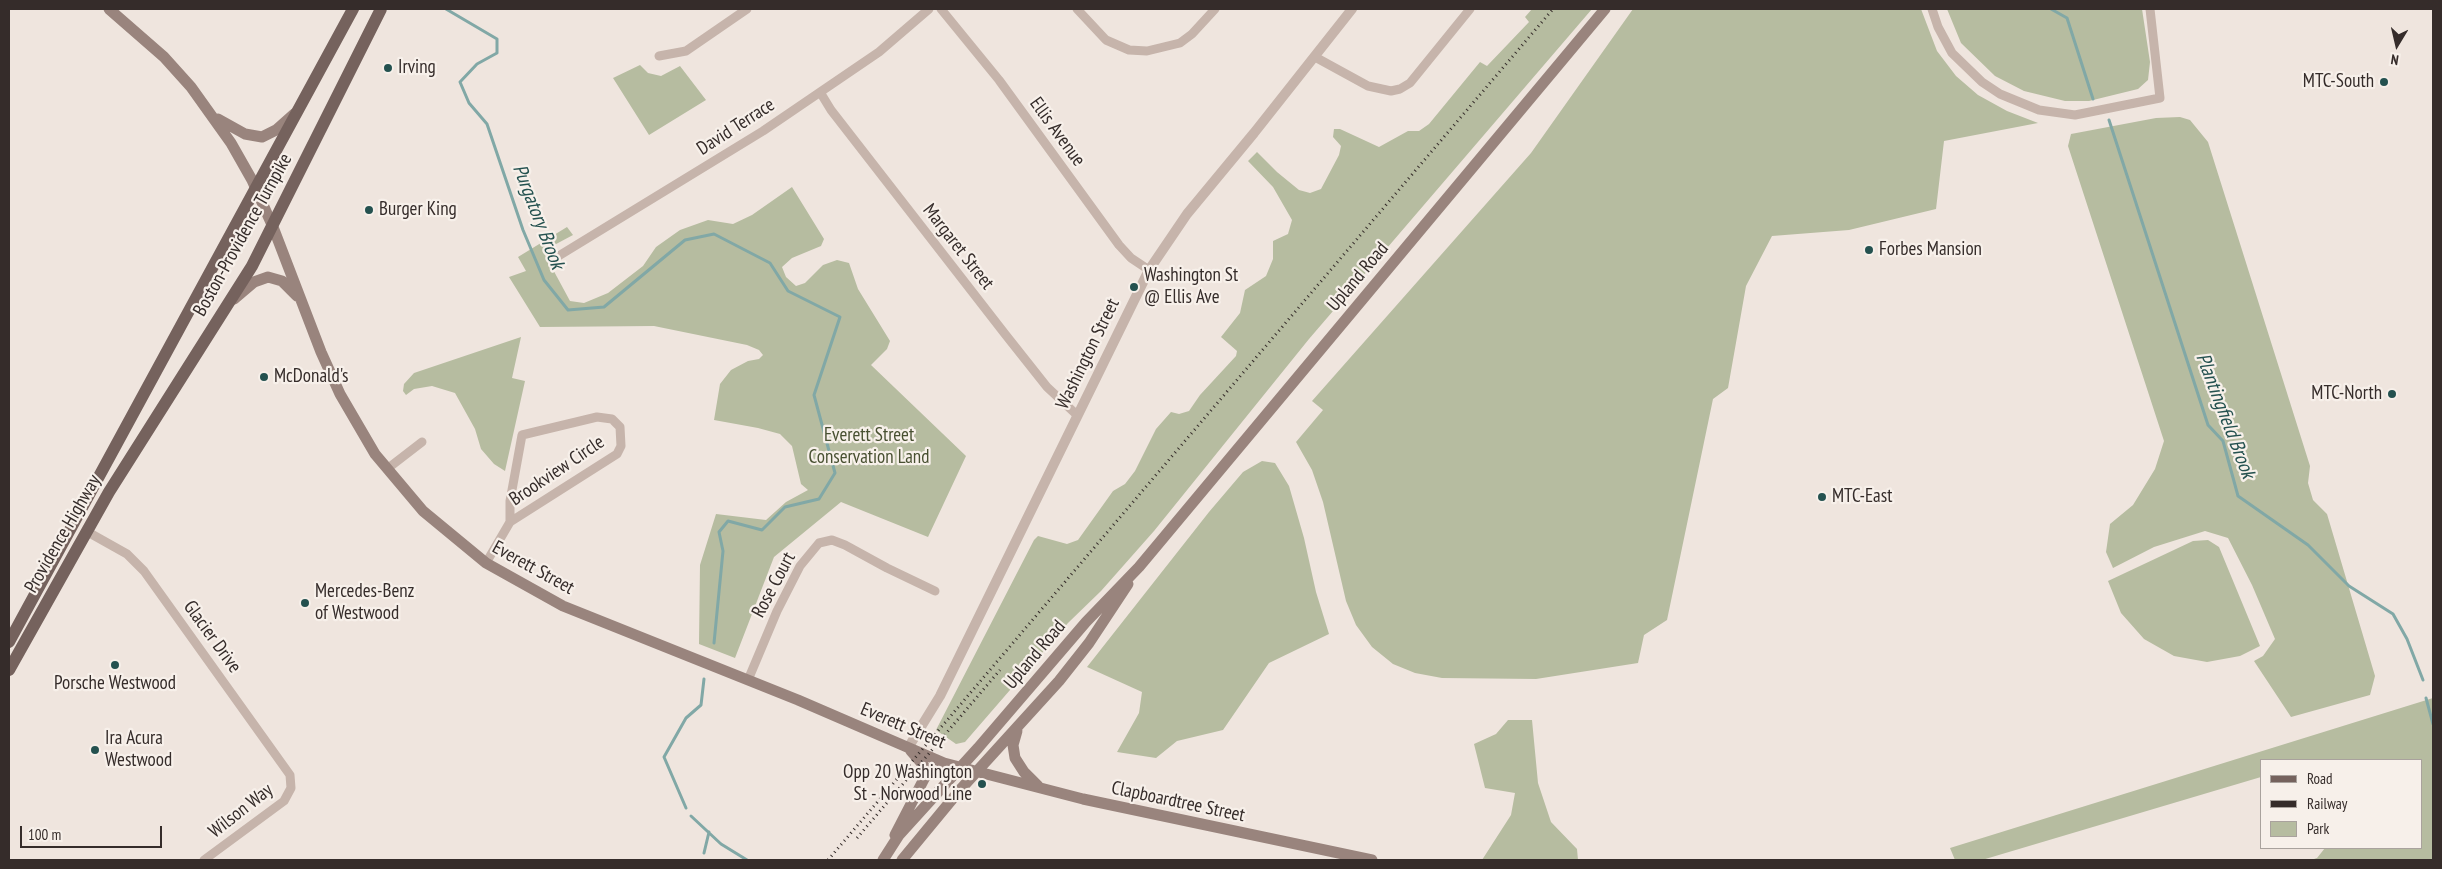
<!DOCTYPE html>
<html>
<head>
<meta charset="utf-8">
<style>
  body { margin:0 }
  #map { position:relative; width:2442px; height:869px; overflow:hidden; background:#efe5de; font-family:"PT Sans Narrow",sans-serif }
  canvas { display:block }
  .frame { position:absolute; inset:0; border:10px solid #352c2a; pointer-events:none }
  .legend { position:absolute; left:2260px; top:759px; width:162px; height:90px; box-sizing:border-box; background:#f7f0ea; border:1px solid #a9a29d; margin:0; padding:6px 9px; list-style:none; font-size:15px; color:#352c2a }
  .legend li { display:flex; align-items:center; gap:10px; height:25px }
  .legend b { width:25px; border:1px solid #a9a29d }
  .north { position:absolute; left:2372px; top:20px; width:50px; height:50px; -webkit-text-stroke:4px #f7f0ea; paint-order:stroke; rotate:189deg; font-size:14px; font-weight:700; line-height:20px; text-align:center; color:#352c2a }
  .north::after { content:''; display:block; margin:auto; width:18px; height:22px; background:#352c2a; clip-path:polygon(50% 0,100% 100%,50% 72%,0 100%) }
  .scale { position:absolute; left:20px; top:826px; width:142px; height:22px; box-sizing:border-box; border:2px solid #352c2a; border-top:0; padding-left:6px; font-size:15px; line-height:18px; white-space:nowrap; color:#352c2a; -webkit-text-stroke:4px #f7f0ea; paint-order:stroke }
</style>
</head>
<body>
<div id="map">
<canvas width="2442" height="869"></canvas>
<div class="frame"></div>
<ul class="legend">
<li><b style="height:6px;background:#75625d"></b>Road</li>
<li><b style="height:6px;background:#352c2a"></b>Railway</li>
<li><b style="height:14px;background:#b6bca0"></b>Park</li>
</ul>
<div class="north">N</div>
<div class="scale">100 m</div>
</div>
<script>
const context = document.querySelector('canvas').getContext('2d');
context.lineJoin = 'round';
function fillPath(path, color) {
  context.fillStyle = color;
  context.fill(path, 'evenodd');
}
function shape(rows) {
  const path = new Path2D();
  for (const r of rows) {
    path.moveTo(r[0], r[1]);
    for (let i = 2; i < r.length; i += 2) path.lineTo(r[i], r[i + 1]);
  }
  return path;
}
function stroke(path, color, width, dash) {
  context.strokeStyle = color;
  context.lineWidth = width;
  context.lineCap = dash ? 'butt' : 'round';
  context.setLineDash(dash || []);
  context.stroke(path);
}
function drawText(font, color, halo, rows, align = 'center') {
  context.font = font + ' "PT Sans Narrow",sans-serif';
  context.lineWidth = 4.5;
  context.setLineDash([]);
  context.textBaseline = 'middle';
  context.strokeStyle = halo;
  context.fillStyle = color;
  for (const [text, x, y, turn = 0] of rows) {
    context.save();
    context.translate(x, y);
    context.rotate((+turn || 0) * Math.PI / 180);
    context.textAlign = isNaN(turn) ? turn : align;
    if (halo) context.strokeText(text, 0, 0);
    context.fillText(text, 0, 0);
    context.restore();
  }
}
fillPath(shape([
  [1532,9,1592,9,1309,339,1154,531,1101,591,1068,623,965,742,956,744,936,730,1034,540,1038,536,1067,544,1078,540,1113,491,1125,484,1135,471,1156,429,1171,412,1179,414,1189,411,1200,395,1236,356,1237,351,1221,337,1240,313,1245,290,1266,276,1273,259,1273,241,1288,234,1292,220,1273,187,1248,161,1257,152,1277,172,1299,190,1310,193,1321,189,1339,155,1341,146,1333,137,1334,129,1340,129,1379,147,1408,131,1419,131,1429,124,1480,62,1487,66,1529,22,1525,17],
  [1633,9,1921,9,1937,51,1956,76,1978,95,2007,111,2038,123,1944,141,1936,209,1849,230,1772,236,1746,286,1728,388,1713,399,1667,620,1644,635,1638,663,1536,679,1442,678,1415,673,1393,664,1372,647,1356,625,1346,601,1323,502,1312,470,1296,442,1323,410,1312,401,1531,153],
  [1947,9,2142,9,2150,62,2148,80,2138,89,2089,101,2065,101,2024,91,1995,76,1961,43],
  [640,65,648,73,661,76,680,66,706,100,649,135,613,78],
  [2180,117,2190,120,2208,142,2310,466,2308,483,2313,500,2327,514,2375,676,2370,695,2291,717,2254,661,2263,656,2275,639,2252,585,2228,538,2205,531,2154,547,2113,568,2106,552,2110,524,2133,505,2155,469,2164,441,2068,146,2071,134,2156,118],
  [792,187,824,239,821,246,792,258,782,267,786,277,796,286,805,283,823,265,837,260,849,263,858,289,890,341,887,349,871,365,966,456,928,537,841,502,774,557,735,658,699,644,700,565,716,514,766,520,786,502,808,490,801,484,792,446,780,434,758,428,714,420,720,384,731,370,748,361,759,359,763,355,759,350,747,345,654,326,540,327,509,277,526,271,518,257,567,227,573,235,543,251,570,301,584,303,608,293,643,266,656,247,680,230,708,220,733,224,752,215],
  [521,337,512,378,525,381,505,471,494,464,481,449,475,429,455,393,432,386,414,389,406,395,403,391,404,384,414,373],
  [1262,461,1275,463,1289,486,1304,538,1316,592,1329,634,1269,663,1223,730,1177,741,1156,758,1117,752,1139,713,1142,692,1087,667,1209,512,1243,472],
  [2208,540,2219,547,2260,646,2240,656,2207,662,2174,656,2144,639,2121,613,2108,581,2193,541],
  [2433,698,2433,860,2311,860,2317,858,2325,848,2421,848,2421,760,2261,760,2261,777,1982,860,1955,860,1950,848],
  [1508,720,1532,720,1538,783,1551,822,1577,849,1578,860,1482,860,1511,815,1515,793,1485,788,1474,744,1496,734]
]), '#b6bca0');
stroke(shape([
  [446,9,497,39,497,53,477,64,460,82,469,103,487,124,523,230,544,280,568,310,604,307,685,240,714,234,770,263,788,291,840,317,814,395,835,473,819,499,785,507,762,530,728,521,719,532,723,551,714,643],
  [2051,9,2067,18,2093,99],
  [2109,120,2208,425,2223,441,2238,496,2308,545,2349,586,2393,614,2407,639,2423,680],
  [2426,698,2433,724],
  [686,808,664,757,686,718,701,705,704,679],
  [691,816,721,844,747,860],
  [704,853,709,832]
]), '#81a8a6', 3);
stroke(shape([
  [941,9,999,80,1119,245,1131,258,1149,270],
  [1077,9,1106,40,1129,50,1147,51,1180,43,1192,34,1215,9],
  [1932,9,1938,27,1952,53,1982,82,2000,94,2039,110,2075,115,2160,98,2150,9],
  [659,56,686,51,747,9],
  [1315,57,1368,86,1391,91,1400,89,1410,83,1470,9],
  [820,92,831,110,1005,334,1047,387,1077,415],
  [552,260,763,131,879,52,929,9],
  [597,417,612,419,620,427,621,446,617,454,510,522,510,501,522,435,597,417],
  [387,469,422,442],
  [86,531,127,554,144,571,290,775,291,788,284,801,204,860],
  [486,563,510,522],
  [748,680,777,611,800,566,819,543,832,540,845,545,887,568,935,591]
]), '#c6b4ab', 9);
stroke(shape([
  [908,748,940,696,1149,270,1187,214,1254,133,1352,9]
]), '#c6b4ab', 10);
stroke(shape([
  [109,9,164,57,191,87,231,143,252,180,273,227,321,352,340,394,375,454,423,511,486,563,563,606,798,700,944,763,1083,799,1372,860],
  [218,119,245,134,262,137,276,130,294,114],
  [234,299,254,282,268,277,282,281,297,296],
  [1017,731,1013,745,1015,758,1024,772,1038,786],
  [895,835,925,777,924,766,911,751],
  [883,860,899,835,978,748,1086,622,1139,567,1605,9],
  [902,860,959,791,1059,681,1089,643,1128,584]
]), '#99847d', 11);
stroke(shape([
  [9,642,353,9],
  [9,670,109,492,252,266,381,9]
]), '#75625d', 12);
stroke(shape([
  [857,838,1000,670],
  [828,860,1553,9]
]), '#352c2a', 3, [1, 4]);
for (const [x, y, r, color] of [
  [388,68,5,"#24514f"],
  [2384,82,5,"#24514f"],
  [369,210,5,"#24514f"],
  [1869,250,5,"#24514f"],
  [1134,287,5,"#24514f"],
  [264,377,5,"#24514f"],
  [2392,394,5,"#24514f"],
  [1822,497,5,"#24514f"],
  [305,603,5,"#24514f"],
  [115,665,5,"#24514f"],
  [95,750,5,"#24514f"],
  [982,784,5,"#24514f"]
]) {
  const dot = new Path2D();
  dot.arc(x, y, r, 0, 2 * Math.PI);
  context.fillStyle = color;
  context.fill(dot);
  stroke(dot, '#f7f0ea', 2);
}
drawText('19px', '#352c2a', '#f7f0ea', [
  ["Irving",398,68],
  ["MTC-South",2374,82,"right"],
  ["Burger King",379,210],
  ["Forbes Mansion",1879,250],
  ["Washington St",1144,276],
  ["@ Ellis Ave",1144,298],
  ["McDonald's",274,377],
  ["MTC-North",2382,394,"right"],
  ["MTC-East",1832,497],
  ["Mercedes-Benz",315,592],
  ["of Westwood",315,614],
  ["Porsche Westwood",115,684,"center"],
  ["Ira Acura",105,739],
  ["Westwood",105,761],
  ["Opp 20 Washington",972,773,"right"],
  ["St - Norwood Line",972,795,"right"]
], 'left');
drawText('19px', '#352c2a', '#f7f0ea', [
  ["David Terrace",736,127,-33],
  ["Ellis Avenue",1057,132,54],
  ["Boston-Providence Turnpike",243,235,-61],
  ["Margaret Street",958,247,52],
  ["Upland Road",1358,277,-50],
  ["Washington Street",1088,354,-64],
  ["Brookview Circle",557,471,-34],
  ["Providence Highway",63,534,-60],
  ["Everett Street",533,568,29],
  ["Rose Court",774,585,-62],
  ["Glacier Drive",212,637,54],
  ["Upland Road",1035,655,-50],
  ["Everett Street",903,726,23],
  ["Clapboardtree Street",1178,802,12],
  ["Wilson Way",241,811,-38]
]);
drawText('19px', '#485031', '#f7f0ea', [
  ["Everett Street",869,436],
  ["Conservation Land",869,458]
]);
drawText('italic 20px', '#24514f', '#f7f0ea', [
  ["Purgatory Brook",538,217,69],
  ["Plantingfield Brook",2225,416,69]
]);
</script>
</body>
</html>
